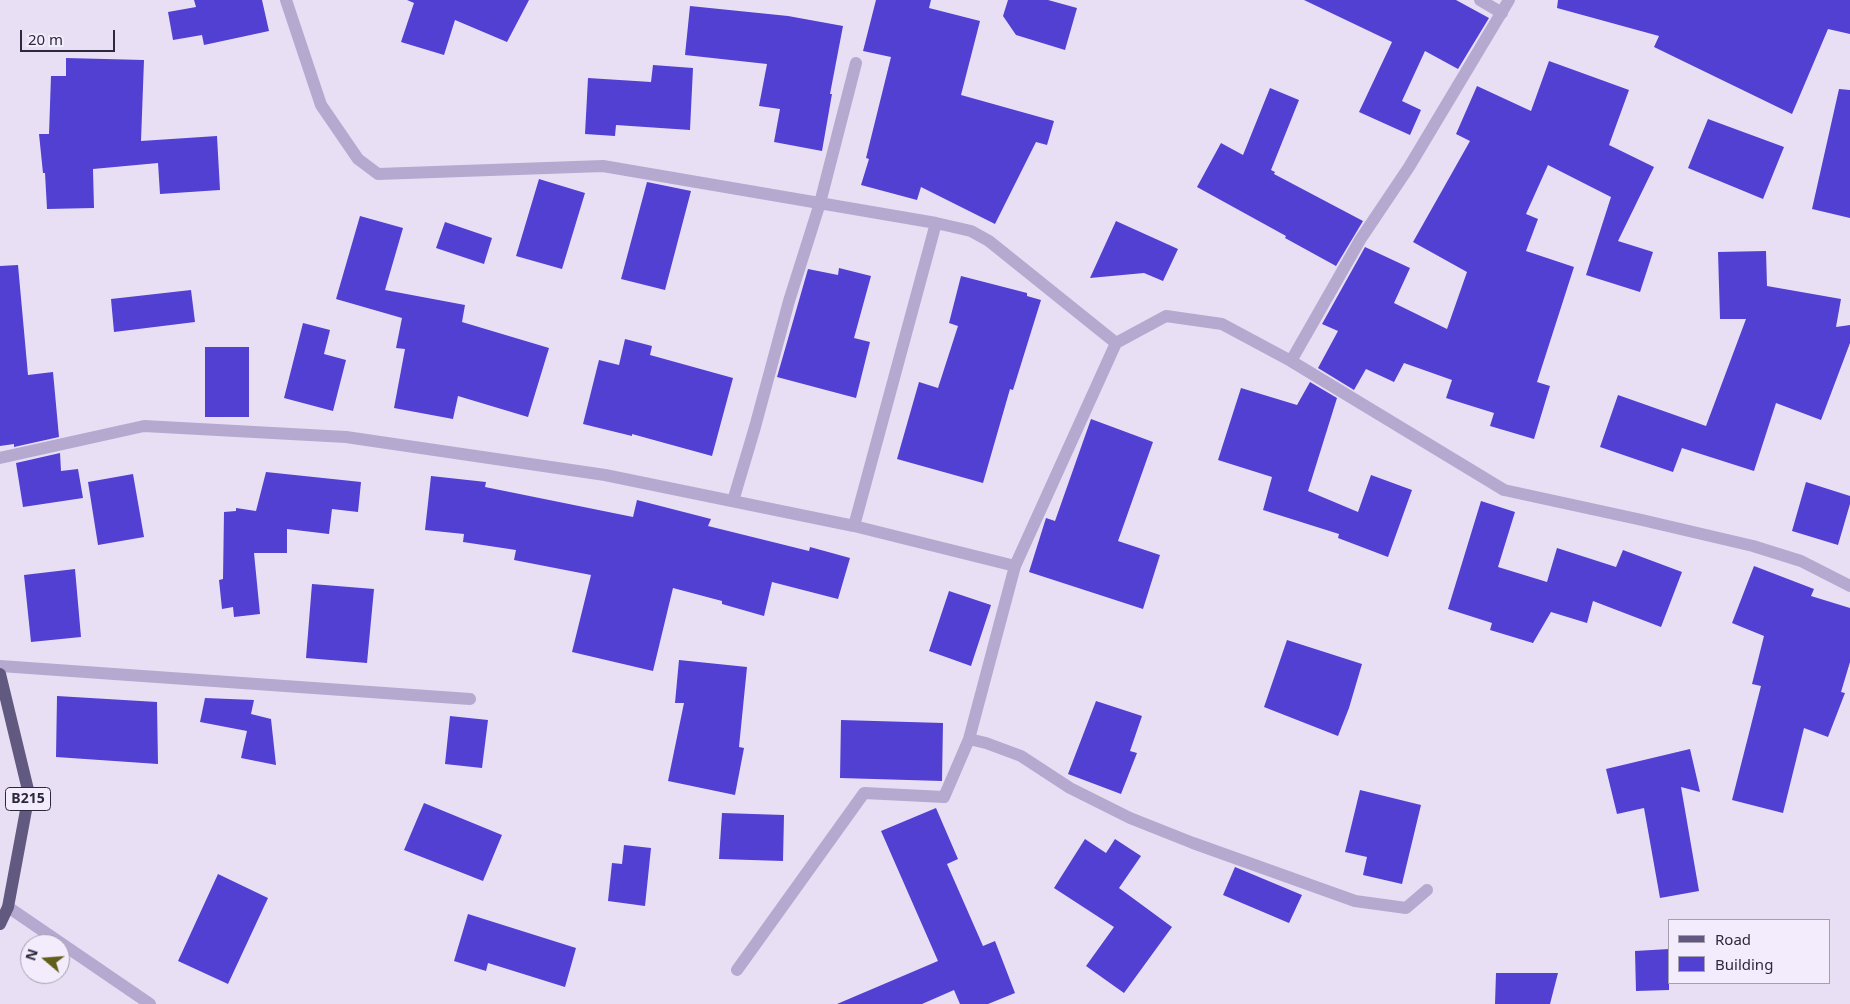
<!DOCTYPE html>
<html>
<head>
<meta charset="utf-8">
<style>
  body { margin:0 }
  #map { position:relative; width:1850px; height:1004px; overflow:hidden; background:#e8dff5; font-family:"Noto Sans",sans-serif }
  canvas { display:block }
  .legend { position:absolute; left:1668px; top:919px; width:162px; height:65px; box-sizing:border-box; background:#f3ecfc; border:1px solid #a49eaf; margin:0; padding:6px 9px; list-style:none; font-size:15px; color:#2d293c }
  .legend li { display:flex; align-items:center; gap:10px; height:25px }
  .legend b { width:25px; border:1px solid #a49eaf }
  .north { position:absolute; left:20px; top:934px; width:50px; height:50px; box-sizing:border-box; background:#f3ecfc; border:1px solid #a49eaf; border-radius:50%; rotate:288deg; font-size:14px; font-weight:700; line-height:20px; text-align:center; color:#2d293c }
  .north::after { content:''; display:block; margin:auto; width:18px; height:22px; background:#635e1a; clip-path:polygon(50% 0,100% 100%,50% 72%,0 100%) }
  .scale { position:absolute; left:20px; top:30px; width:95px; height:22px; box-sizing:border-box; border:2px solid #2d293c; border-top:0; padding-left:6px; font-size:15px; line-height:18px; white-space:nowrap; color:#2d293c; -webkit-text-stroke:4px #f3ecfc; paint-order:stroke }
</style>
</head>
<body>
<div id="map">
<canvas width="1850" height="1004"></canvas>
<ul class="legend">
<li><b style="height:6px;background:#61597f"></b>Road</li>
<li><b style="height:14px;background:#5140d2"></b>Building</li>
</ul>
<div class="north">N</div>
<div class="scale">20 m</div>
</div>
<script>
const context = document.querySelector('canvas').getContext('2d');
context.lineJoin = 'round';
function fillPath(path, color) {
  context.fillStyle = color;
  context.fill(path, 'evenodd');
}
function shape(rows) {
  const path = new Path2D();
  for (const r of rows) {
    path.moveTo(r[0], r[1]);
    for (let i = 2; i < r.length; i += 2) path.lineTo(r[i], r[i + 1]);
  }
  return path;
}
function stroke(path, color, width, dash) {
  context.strokeStyle = color;
  context.lineWidth = width;
  context.lineCap = dash ? 'butt' : 'round';
  context.setLineDash(dash || []);
  context.stroke(path);
}
function drawText(font, color, halo, rows, align = 'center') {
  context.font = font + ' "Noto Sans",sans-serif';
  context.lineWidth = 5;
  context.setLineDash([]);
  context.textBaseline = 'middle';
  context.strokeStyle = halo;
  context.fillStyle = color;
  for (const [text, x, y, turn = 0] of rows) {
    context.save();
    context.translate(x, y);
    context.rotate((+turn || 0) * Math.PI / 180);
    context.textAlign = isNaN(turn) ? turn : align;
    if (halo) context.strokeText(text, 0, 0);
    context.fillText(text, 0, 0);
    context.restore();
  }
}
fillPath(shape([
  [194,0,262,0,269,31,204,45,202,35,173,40,168,12,196,7],
  [407,0,529,0,507,42,455,20,444,55,401,42,414,3],
  [876,0,931,0,929,8,980,21,961,95,1054,121,1047,145,1036,142,995,224,921,187,917,200,861,185,869,159,866,158,891,57,863,51],
  [1008,0,1048,0,1077,8,1065,50,1016,35,1003,16],
  [1304,0,1456,0,1489,18,1458,69,1425,51,1402,101,1421,110,1410,135,1359,112,1392,42],
  [1558,0,1850,0,1850,34,1828,29,1792,114,1654,47,1659,36,1557,8],
  [690,6,788,16,843,26,830,94,832,94,822,151,774,142,780,109,759,106,767,64,685,55],
  [66,58,144,60,141,141,217,136,220,190,160,194,158,163,93,169,94,208,47,209,45,173,43,173,39,134,49,134,51,76,66,76],
  [1549,61,1629,90,1609,145,1654,167,1618,241,1653,252,1640,292,1586,275,1611,197,1548,165,1526,214,1538,219,1526,251,1574,267,1537,382,1550,386,1534,439,1490,426,1494,413,1446,398,1452,380,1404,363,1394,382,1366,369,1354,390,1318,368,1338,331,1322,324,1365,247,1410,268,1394,303,1447,329,1467,272,1413,242,1470,141,1456,134,1477,86,1531,111],
  [653,65,693,68,690,130,616,125,615,136,585,134,588,78,651,82],
  [1270,88,1299,100,1271,170,1275,172,1274,174,1363,221,1336,266,1285,238,1286,236,1197,187,1221,143,1243,155],
  [1839,89,1850,90,1850,218,1812,209],
  [1708,119,1784,147,1763,199,1688,168],
  [539,179,585,193,562,269,516,256],
  [647,182,691,191,665,290,621,279],
  [360,216,403,228,385,290,465,305,462,322,549,348,528,417,458,396,453,419,394,408,405,349,396,348,402,318,336,299],
  [1116,221,1178,249,1163,281,1144,273,1090,278],
  [445,222,492,238,484,264,436,248],
  [1766,251,1767,286,1841,299,1836,327,1850,325,1850,343,1821,420,1776,403,1754,471,1682,448,1673,472,1600,447,1618,395,1706,426,1746,319,1720,319,1718,252],
  [18,265,28,375,53,372,59,437,14,447,14,444,0,446,0,266],
  [839,268,871,276,854,338,870,342,856,398,777,377,808,269,838,275],
  [961,276,1027,293,1027,296,1041,300,1013,390,1010,389,983,483,897,459,919,382,938,388,958,326,949,323],
  [191,290,195,322,114,332,111,299],
  [303,323,330,330,324,354,346,360,333,411,284,398],
  [625,339,652,346,650,355,733,378,712,456,632,434,632,436,583,424,599,360,619,365],
  [205,347,249,347,249,417,205,417],
  [1310,382,1337,398,1308,491,1358,512,1371,475,1412,490,1388,557,1338,538,1339,534,1263,510,1272,477,1218,460,1241,388,1297,405],
  [1091,419,1153,442,1118,541,1160,555,1143,609,1029,572,1046,518,1055,521],
  [60,453,61,471,78,469,83,498,23,507,16,463],
  [266,472,361,482,358,512,332,509,329,534,287,529,287,553,254,553,260,614,234,617,233,607,222,609,219,580,223,579,224,512,236,511,236,508,256,511],
  [133,474,144,537,98,545,88,482],
  [431,476,486,482,485,487,633,517,637,500,711,519,708,526,809,551,810,547,850,558,838,599,772,582,764,616,722,604,722,601,673,588,653,671,572,652,591,575,514,560,516,550,463,542,464,534,425,530],
  [1806,482,1850,496,1850,504,1838,545,1792,531],
  [1481,501,1515,512,1498,567,1547,582,1557,548,1616,567,1623,550,1682,572,1661,627,1593,601,1587,623,1551,612,1533,643,1490,630,1492,623,1448,609],
  [1754,566,1814,589,1811,596,1850,608,1850,662,1841,692,1845,693,1828,737,1804,728,1783,813,1732,800,1761,686,1752,684,1764,636,1732,623],
  [75,569,81,637,31,642,24,575],
  [312,584,374,589,367,663,306,658],
  [949,591,991,605,971,666,929,651],
  [1287,640,1362,664,1349,708,1338,736,1264,707],
  [679,660,747,667,739,747,744,748,735,795,668,781,684,703,675,703],
  [57,696,157,702,158,764,56,757],
  [205,698,254,700,251,714,271,719,276,765,241,758,247,731,200,722],
  [1096,701,1142,716,1130,751,1137,753,1121,794,1068,774],
  [450,716,488,720,482,768,445,764],
  [841,720,943,723,942,781,840,778],
  [1690,749,1700,792,1681,787,1699,891,1660,898,1644,808,1617,814,1606,769],
  [1360,790,1421,805,1402,884,1363,875,1367,857,1345,852],
  [424,803,502,835,483,881,404,850],
  [936,808,958,859,947,864,983,946,995,941,1015,993,988,1004,960,1004,954,990,922,1004,837,1004,938,961,881,831],
  [722,813,784,815,783,861,719,859],
  [1085,839,1106,853,1115,839,1141,856,1119,888,1172,927,1124,993,1086,966,1114,927,1054,888],
  [624,845,651,848,645,906,608,901,612,863,622,864],
  [1235,867,1302,895,1289,923,1223,895],
  [218,874,268,898,228,984,178,961],
  [468,914,576,948,565,987,488,963,486,971,454,961],
  [1669,949,1669,990,1636,991,1635,951],
  [1496,973,1558,973,1550,1004,1495,1004]
]), '#5140d2');
stroke(shape([
  [286,0,321,105,358,159,378,174,603,166,936,223,971,231,989,241,1116,343],
  [1480,0,1502,13],
  [1291,361,1504,490,1642,520,1753,546,1801,561,1850,586],
  [0,458,144,426,346,437,605,475,854,526,1015,566],
  [733,501,755,427,789,301,820,203,856,63],
  [854,526,936,223],
  [0,666,470,699],
  [969,739,986,743,1021,756,1070,788,1130,818,1193,843,1355,901,1406,908,1427,890],
  [8,907,150,1004],
  [737,970,864,793,944,797,969,739,1015,566,1116,343,1166,316,1222,324,1291,361,1360,240,1409,167,1509,0]
]), '#b6a9d0', 12);
stroke(shape([
  [0,674,29,794,8,907,0,924]
]), '#61597f', 12);
for (const [x, y, w] of [
  [28,799,45]
]) {
  const box = new Path2D();
  box.roundRect(x - w / 2, y - 11.5, w, 23, 4);
  context.fillStyle = '#f3ecfc';
  context.fill(box);
  stroke(box, '#2d293c', 1);
}
drawText('bold 14px', '#2d293c', null, [
  ["B215",28,799]
]);
</script>
</body>
</html>
